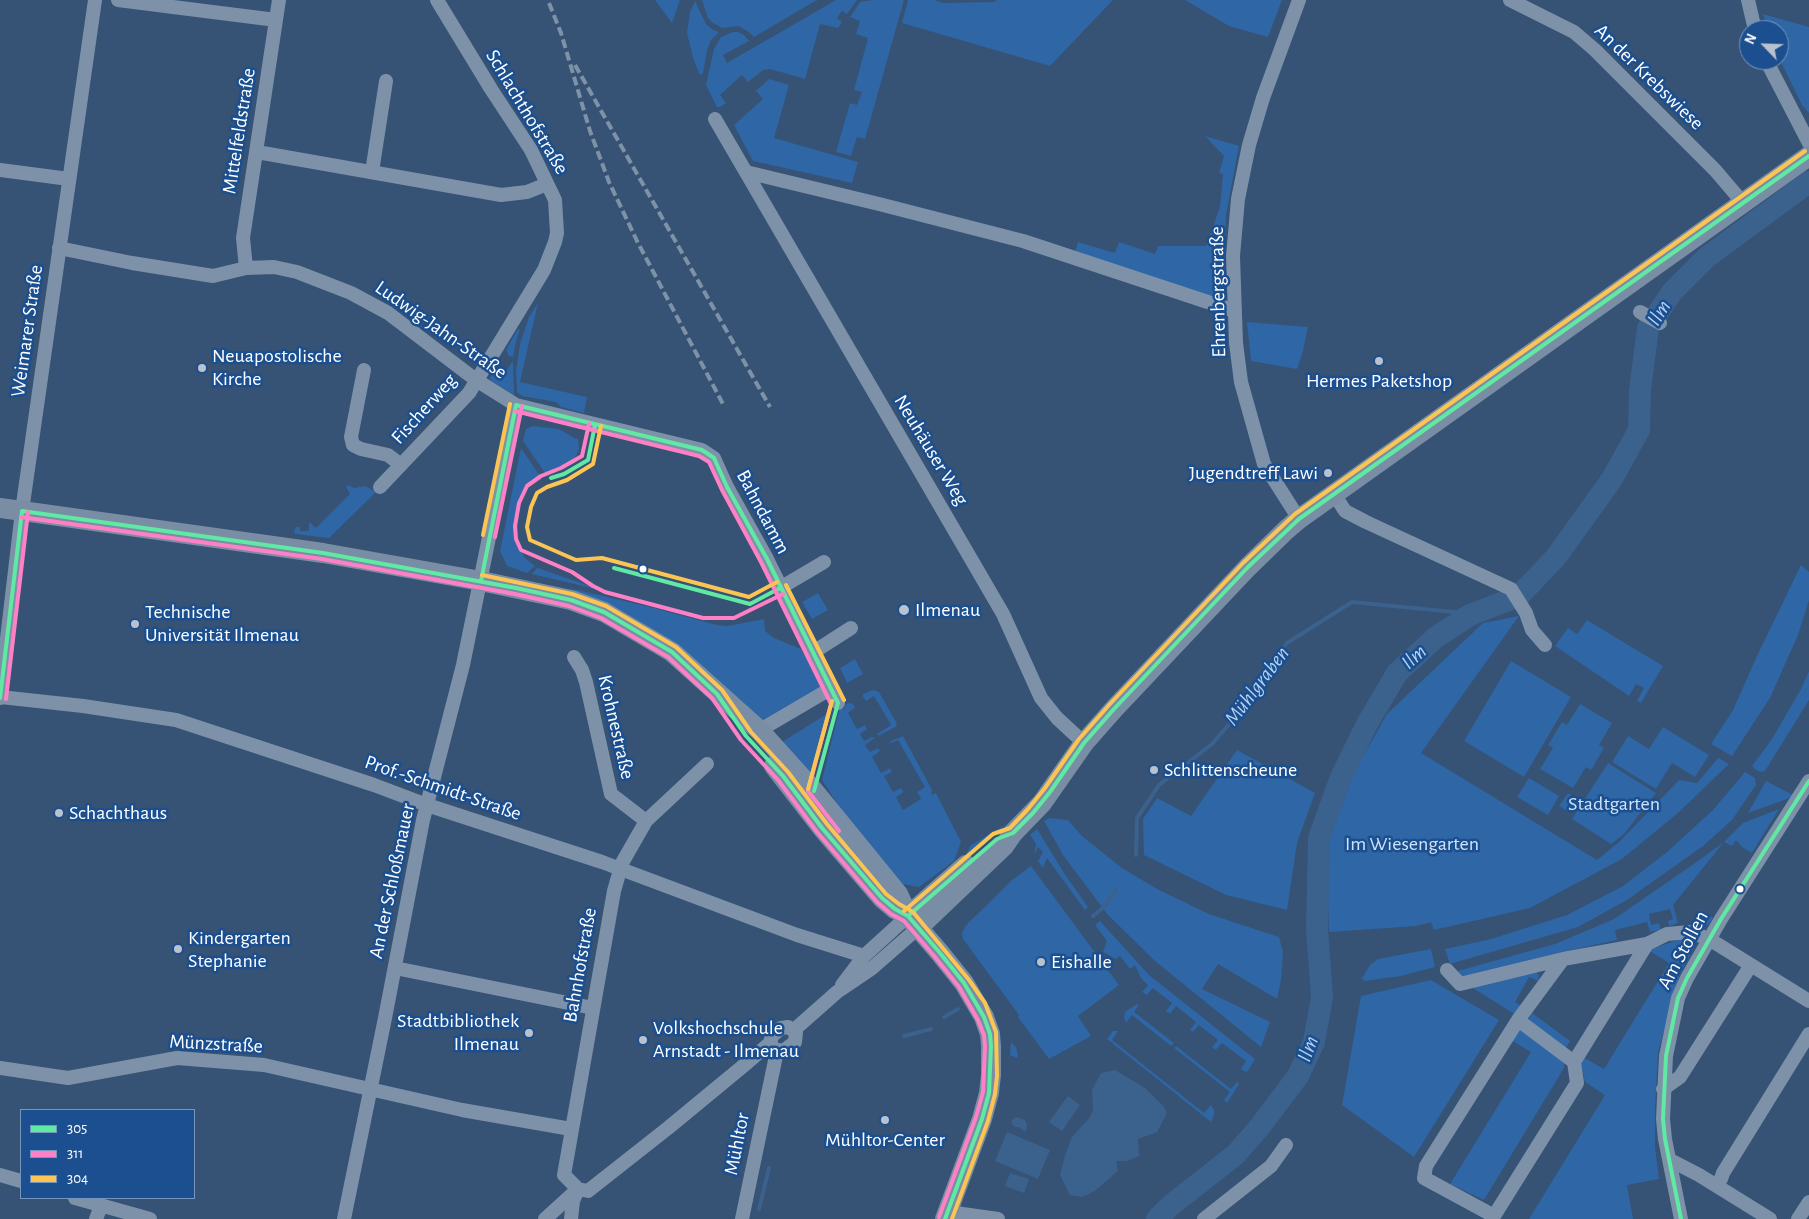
<!DOCTYPE html>
<html>
<head>
<meta charset="utf-8">
<style>
  body { margin:0 }
  #map { position:relative; width:1809px; height:1219px; overflow:hidden; background:#365274; font-family:"Alegreya Sans",sans-serif }
  canvas { display:block }
  .legend { position:absolute; left:20px; top:1109px; width:175px; height:90px; box-sizing:border-box; background:#1b4f8f; border:1px solid #7695bc; margin:0; padding:6px 9px; list-style:none; font-size:15px; color:#fff }
  .legend li { display:flex; align-items:center; gap:10px; height:25px }
  .legend b { width:25px; border:1px solid #7695bc }
  .north { position:absolute; left:1739px; top:20px; width:50px; height:50px; box-sizing:border-box; background:#1b4f8f; border:1px solid #7695bc; border-radius:50%; rotate:294deg; font-size:14px; font-weight:700; line-height:20px; text-align:center; color:#fff }
  .north::after { content:''; display:block; margin:auto; width:18px; height:22px; background:#b9c2ce; clip-path:polygon(50% 0,100% 100%,50% 72%,0 100%) }
</style>
</head>
<body>
<div id="map">
<canvas width="1809" height="1219"></canvas>
<ul class="legend">
<li><b style="height:6px;background:#60e9a3"></b>305</li>
<li><b style="height:6px;background:#ff80c5"></b>311</li>
<li><b style="height:6px;background:#fcc553"></b>304</li>
</ul>
<div class="north">N</div>
</div>
<script>
const context = document.querySelector('canvas').getContext('2d');
context.lineJoin = 'round';
function fillPath(path, color) {
  context.fillStyle = color;
  context.fill(path, 'evenodd');
}
function shape(rows) {
  const path = new Path2D();
  for (const r of rows) {
    path.moveTo(r[0], r[1]);
    for (let i = 2; i < r.length; i += 2) path.lineTo(r[i], r[i + 1]);
  }
  return path;
}
function stroke(path, color, width, dash) {
  context.strokeStyle = color;
  context.lineWidth = width;
  context.lineCap = dash ? 'butt' : 'round';
  context.setLineDash(dash || []);
  context.stroke(path);
}
function drawText(font, color, halo, rows, align = 'center') {
  context.font = font + ' "Alegreya Sans",sans-serif';
  context.lineWidth = 5;
  context.setLineDash([]);
  context.textBaseline = 'middle';
  context.strokeStyle = halo;
  context.fillStyle = color;
  for (const [text, x, y, turn = 0] of rows) {
    context.save();
    context.translate(x, y);
    context.rotate((+turn || 0) * Math.PI / 180);
    context.textAlign = isNaN(turn) ? turn : align;
    if (halo) context.strokeText(text, 0, 0);
    context.fillText(text, 0, 0);
    context.restore();
  }
}
fillPath(shape([
  [655,0,680,0,672,23],
  [702,0,817,0,754,37,750,33,739,26,722,28,713,23,708,18],
  [836,0,857,0,847,14,842,11,837,18,842,22,838,28,820,24,805,79,770,69,763,70,748,82,742,75,720,95,726,103,720,107,717,107,706,85,714,49,721,37,733,32,738,32,744,35,749,41,723,55,727,63],
  [872,0,904,0,865,139,857,137,851,156,836,152,850,103,857,105,862,92,854,90,868,38,856,34,860,21,850,17,860,2],
  [908,0,935,0,943,3,993,2,997,0,1113,0,1050,66,902,23],
  [1185,0,1282,0,1268,37,1229,26],
  [695,1,706,24,713,30,719,32,711,40,707,51,703,73,700,75,693,58,687,33,690,12],
  [1763,14,1809,27,1809,113,1802,105,1779,58,1779,30,1768,30],
  [769,79,789,85,774,138,858,162,852,183,753,161,734,125,763,99,756,91],
  [1205,136,1239,146,1226,215,1223,294,1214,298,1073,258,1078,242,1115,253,1119,242,1155,254,1158,246,1206,246,1220,207,1223,174,1219,173,1224,156],
  [538,303,520,382,587,397,584,413,561,407,556,402,522,396,517,392,516,371,520,344,529,317],
  [1247,322,1308,327,1303,351,1297,369,1251,361],
  [520,329,516,342,513,357,509,356,506,350,517,330],
  [512,362,513,363,514,395,491,381,490,378,496,368,505,373],
  [533,426,559,429,576,439,578,439,579,449,574,460,569,465,545,473,523,441,526,429],
  [521,448,540,476,527,487,522,499,518,521,517,535,518,544,525,558,535,566,527,573,507,566,500,551],
  [348,485,354,488,365,486,376,492,329,538,295,534,294,531,296,527,300,527,300,531,309,531,309,522,316,528,350,494,346,487],
  [1801,565,1809,572,1809,600,1798,635,1770,698,1732,756,1711,744,1733,710,1757,656],
  [537,568,538,568,604,591,532,574],
  [569,588,650,607,717,625,728,626,764,619,765,631,774,638,801,649,822,686,764,723,677,646,626,613],
  [818,593,828,610,812,619,802,602],
  [1519,616,1421,753,1597,860,1619,842,1679,780,1697,783,1718,758,1729,764,1679,812,1622,859,1530,908,1434,930,1431,922,1417,926,1329,932,1326,842,1352,776,1387,714,1483,623],
  [1587,620,1663,666,1641,703,1637,701,1644,688,1636,684,1629,696,1555,646,1568,628,1577,634],
  [855,659,863,674,847,683,840,668],
  [1511,661,1571,697,1524,777,1464,741],
  [1809,671,1809,700,1765,771,1761,772,1756,770,1752,766,1772,739,1801,689],
  [873,690,879,692,896,722,897,726,878,736,877,734,891,725,874,696,866,701,863,697,863,694],
  [849,703,853,704,855,708,848,713,857,729,865,725,867,729,860,734,864,741,872,737,875,738,865,745,870,752,878,748,880,751,872,757,881,773,890,768,892,772,884,776,893,792,901,788,904,792,896,797,903,810,921,799,917,792,925,787,898,740,889,744,891,741,903,736,932,790,931,795,936,793,961,842,954,861,919,887,897,883,858,836,822,780,840,707,844,710,846,704],
  [1580,704,1612,723,1599,745,1604,748,1591,770,1586,767,1573,788,1540,769,1553,748,1548,745,1562,722,1567,725],
  [830,712,811,773,804,773,782,742],
  [1663,727,1709,755,1695,777,1672,763,1656,789,1612,762,1628,736,1649,749],
  [1237,750,1315,793,1297,843,1287,910,1226,895,1144,855,1143,819,1157,798,1191,816],
  [1608,763,1656,793,1624,834,1611,844,1572,819],
  [1745,772,1755,778,1756,785,1732,820,1703,846,1627,900,1578,927,1450,964,1445,949,1491,939,1567,915,1623,886,1667,852,1713,810],
  [1529,778,1559,796,1548,815,1517,797],
  [1766,781,1795,796,1748,813],
  [1568,793,1575,798,1567,811,1559,806],
  [1779,809,1752,853,1742,847,1736,840,1732,846,1724,842,1673,905,1678,923,1669,926,1668,921,1673,919,1670,909,1649,914,1651,925,1659,923,1661,930,1650,932,1647,922,1615,930,1617,940,1562,952,1463,980,1454,972,1555,944,1614,919,1695,863,1724,842,1743,823],
  [1049,818,1068,820,1082,836,1122,868,1159,890,1209,914,1279,937,1283,952,1281,980,1277,999,1218,964,1202,989,1270,1022,1261,1047,1155,961,1108,915,1063,855,1044,821],
  [1007,824,961,863,971,845],
  [1037,829,1066,876,1088,907,1085,910,1047,858,1043,868,1038,861,1043,852,1038,847,1034,855,1036,844,1030,835],
  [1031,866,1119,985,1078,1016,1091,1036,1049,1059,1018,1017,1019,1015,963,939,962,933,966,925,992,900,1012,880],
  [1700,909,1713,918,1708,925,1695,924],
  [1100,921,1149,975,1255,1059,1248,1071,1245,1072,1241,1069,1246,1061,1222,1043,1216,1050,1212,1047,1218,1040,1199,1025,1193,1032,1190,1030,1196,1022,1176,1006,1170,1014,1166,1011,1172,1003,1153,988,1147,995,1142,992,1148,985,1141,978,1135,965,1130,969,1120,956,1116,959,1103,952,1107,941,1095,925],
  [1684,938,1691,940,1695,946,1680,974,1658,1052,1655,1109,1655,1147,1659,1179,1627,1185,1633,1219,1529,1219,1605,1095,1585,1082,1581,1063,1583,1057,1604,1069,1669,963,1648,950],
  [1431,949,1435,967,1401,976,1364,981,1362,978,1370,965,1378,959],
  [1536,972,1539,975,1538,981,1529,977,1515,1002,1523,1007,1516,1015,1468,985],
  [1431,980,1499,1020,1414,1157,1342,1105,1361,996],
  [1137,1004,1139,1005,1134,1012,1174,1043,1171,1046,1132,1015,1126,1023,1124,1018,1125,1012],
  [1532,1013,1570,1041,1566,1048,1528,1020],
  [1519,1029,1564,1060,1564,1068,1484,1200,1450,1184,1531,1052,1511,1040],
  [1113,1031,1118,1031,1112,1040,1204,1113,1211,1105,1214,1110,1214,1115,1211,1122,1107,1039],
  [1011,1042,1016,1047,1018,1056,1017,1058,1010,1055],
  [1176,1046,1231,1089,1237,1082,1239,1084,1227,1103,1224,1100,1230,1092,1174,1048]
]), '#2f66a5');
fillPath(shape([
  [1115,1070,1145,1088,1164,1107,1167,1113,1157,1132,1138,1139,1139,1156,1127,1161,1116,1161,1118,1171,1095,1191,1082,1197,1070,1195,1060,1175,1065,1155,1072,1137,1090,1117,1093,1109,1092,1090,1101,1073],
  [1068,1096,1080,1105,1062,1131,1049,1122],
  [1016,1117,1025,1120,1027,1125,1026,1131,1024,1131,1019,1127,1015,1127,1012,1124,1012,1120],
  [1007,1132,1050,1150,1038,1179,995,1161],
  [1010,1173,1029,1179,1024,1193,1005,1186]
]), '#3b618d');
stroke(shape([
  [1136,855,1137,818,1159,785,1212,744,1256,693,1269,667,1287,643,1352,602,1454,612,1470,615],
  [1093,916,1104,907,1116,890],
  [944,1017,958,1009],
  [904,1036,931,1029],
  [759,1209,769,1168]
]), '#3b618d', 4);
stroke(shape([
  [1157,1219,1170,1206,1235,1155,1258,1129,1298,1076,1314,1042,1322,997,1317,929,1319,838,1341,777,1367,724,1397,673,1435,638,1470,615,1519,596,1556,557,1612,479,1639,430,1640,390,1648,328,1672,292,1707,257,1809,182]
]), '#3b618d', 22);
stroke(shape([
  [118,0,276,20],
  [1299,0,1263,98,1249,145,1238,199,1233,256,1236,343,1241,382,1264,464,1299,519],
  [1510,0,1574,32,1595,50,1715,170,1744,204],
  [1748,0,1755,30],
  [1766,60,1809,143],
  [715,119,1003,614,1041,698,1057,718,1084,743],
  [257,152,501,195,527,192,547,184],
  [0,170,69,179],
  [372,172,386,81],
  [746,172,879,204,1023,241,1235,311],
  [59,248,132,263,213,276,246,268,274,267,297,272,351,293,388,313,476,380,516,405,702,450,714,458,727,487,767,559,838,703],
  [246,268,243,238,279,0],
  [1640,312,1660,323],
  [364,370,351,437,353,445,361,449,388,455,401,465],
  [380,487,469,393,544,270,555,242,557,233,555,200,531,150,491,89,437,0],
  [1334,494,1345,511,1366,522,1511,589,1526,613,1532,630,1545,645],
  [780,588,824,562],
  [812,653,851,628],
  [574,657,582,670,586,682,611,794,646,821],
  [0,697,83,706,176,720,374,785,427,805,602,862,797,935,864,956],
  [0,698,22,511,95,0],
  [767,726,830,689],
  [707,764,646,821,622,863,614,891,564,1175,578,1189,588,1191,668,1128,748,1062,770,1043,772,1036,781,1028,788,1027,796,1032,795,1042,783,1051,774,1049,770,1043],
  [1563,959,1518,1020,1426,1166,1424,1178,1494,1216,1577,1083,1574,1062,1647,944],
  [395,968,593,1008],
  [1447,970,1460,984,1563,959,1647,944,1667,934,1690,932,1709,939,1809,1001],
  [842,985,864,956,908,916],
  [1518,1020,1574,1062],
  [794,1030,837,992,871,969,918,928],
  [0,1068,68,1078,177,1058,264,1065,462,1110,571,1129],
  [1663,1089,1680,1077,1751,965],
  [1670,1160,1699,1175,1770,1219],
  [0,1175,21,1181],
  [1715,1185,1721,1179,1723,1173,1809,1034],
  [75,1198,150,1219],
  [948,1212,998,1219],
  [96,1219,101,1206],
  [344,1219,385,1018,423,820,463,665,516,405],
  [545,1219,578,1189],
  [571,1219,573,1201,578,1189],
  [742,1219,777,1051],
  [1204,1219,1271,1166,1286,1145],
  [1681,1219,1665,1139,1663,1119,1666,1056,1678,998,1687,978,1721,919,1809,781],
  [1798,1219,1809,1202]
]), '#7d92a8', 14);
stroke(shape([
  [0,508,323,553,481,581,571,600,604,612,672,652,759,730,814,791,898,894,908,916],
  [774,766,822,828,882,898,895,909,908,916,940,953,964,983,984,1017,990,1034,991,1046,991,1075,989,1093,982,1119,945,1219],
  [908,916,966,865],
  [918,928,1004,846,1013,833,1042,803,1084,743,1114,709,1248,567,1286,530,1299,519,1809,156]
]), '#798da4', 20);
stroke(shape([
  [549,3,561,33,590,131,609,182,637,241,724,406],
  [575,65,770,407]
]), '#7e92a7', 4, [9, 4]);
stroke(shape([
  [516,405,702,450,714,458,727,487,767,559,838,703],
  [551,478,564,474,588,460,595,425],
  [22,511,323,553,516,588,571,600,604,612,672,652,717,694,746,736,783,776,822,828,882,898,895,909,908,916,940,953,964,983,984,1017,990,1034,991,1046,989,1093,982,1119,945,1219],
  [614,568,750,604,780,588],
  [481,581,516,405],
  [0,698,22,511],
  [814,791,838,703],
  [908,916,997,839,1013,833,1033,813,1050,792,1084,743,1114,709,1248,567,1299,519,1809,156],
  [1681,1219,1665,1139,1663,1119,1666,1056,1678,998,1687,978,1721,919,1809,781]
]), '#60e9a3', 4);
stroke(shape([
  [515,411,699,456,709,462,722,490,761,562,831,704,808,791,839,831],
  [589,424,582,456,561,468,541,476,527,486,519,503,515,526,516,539,521,550,572,572,593,586,605,592,703,618,734,618,783,594],
  [21,517,322,559,515,594,569,606,601,618,668,657,712,698,741,740,778,780,817,832,877,902,891,914,904,921,935,957,959,987,978,1020,984,1035,985,1046,983,1092,976,1117,939,1217],
  [495,537,522,406],
  [6,699,28,512]
]), '#ff80c5', 4);
stroke(shape([
  [601,426,593,464,567,480,547,487,537,493,531,507,527,527,530,540,576,560,602,558,749,597,777,582],
  [483,535,510,404],
  [482,575,572,594,606,606,676,647,722,690,751,732,788,772,827,824,886,894,899,904,913,912,969,980,985,1003,996,1032,997,1076,995,1094,988,1121,952,1219],
  [786,585,844,700],
  [808,789,832,701],
  [904,911,993,834,1010,828,1028,809,1045,788,1079,739,1109,705,1243,563,1295,514,1805,151]
]), '#fcc553', 4);
for (const [x, y, r, color] of [
  [1379,361,5,"#b9c2ce"],
  [202,368,5,"#b9c2ce"],
  [1328,473,5,"#b9c2ce"],
  [643,569,4.5,"#fff"],
  [904,610,6,"#b9c2ce"],
  [135,624,5,"#b9c2ce"],
  [1154,770,5,"#b9c2ce"],
  [59,813,5,"#b9c2ce"],
  [1740,889,4.5,"#fff"],
  [178,949,5,"#b9c2ce"],
  [1041,962,5,"#b9c2ce"],
  [529,1033,5,"#b9c2ce"],
  [643,1040,5,"#b9c2ce"],
  [885,1120,5,"#b9c2ce"]
]) {
  const dot = new Path2D();
  dot.arc(x, y, r, 0, 2 * Math.PI);
  context.fillStyle = color;
  context.fill(dot);
  stroke(dot, '#1b4f8f', 2);
}
drawText('20px', '#fff', '#1b4f8f', [
  ["An der Krebswiese",1649,77,44],
  ["Schlachthofstraße",527,112,59],
  ["Mittelfeldstraße",239,131,-81],
  ["Ehrenbergstraße",1218,292,-91],
  ["Ludwig-Jahn-Straße",441,330,35],
  ["Weimarer Straße",27,331,-82],
  ["Fischerweg",424,409,-48],
  ["Neuhäuser Weg",931,450,59],
  ["Bahndamm",763,512,62],
  ["Krohnestraße",616,727,77],
  ["Prof.-Schmidt-Straße",443,788,19],
  ["An der Schloßmauer",392,881,-78],
  ["Am Stollen",1683,950,-62],
  ["Bahnhofstraße",580,965,-80],
  ["Münzstraße",216,1044,3],
  ["Mühltor",737,1144,-79]
]);
drawText('20px', '#fff', '#1b4f8f', [
  ["Neuapostolische",212,356],
  ["Kirche",212,379],
  ["Hermes Paketshop",1379,381,"center"],
  ["Jugendtreff Lawi",1318,473,"right"],
  ["Ilmenau",915,610],
  ["Technische",145,612],
  ["Universität Ilmenau",145,635],
  ["Schlittenscheune",1164,770],
  ["Schachthaus",69,813],
  ["Kindergarten",188,938],
  ["Stephanie",188,961],
  ["Eishalle",1051,962],
  ["Stadtbibliothek",519,1021,"right"],
  ["Ilmenau",519,1044,"right"],
  ["Volkshochschule",653,1028],
  ["Arnstadt - Ilmenau",653,1051],
  ["Mühltor-Center",885,1140,"center"]
], 'left');
drawText('20px', '#cfe3fa', '#1b4f8f', [
  ["Stadtgarten",1614,804],
  ["Im Wiesengarten",1412,844]
]);
drawText('italic 21px', '#b5d3f5', '#1b4f8f', [
  ["Ilm",1659,313,-58],
  ["Ilm",1414,657,-42],
  ["Mühlgraben",1257,686,-53],
  ["Ilm",1308,1049,-69]
]);
</script>
</body>
</html>
